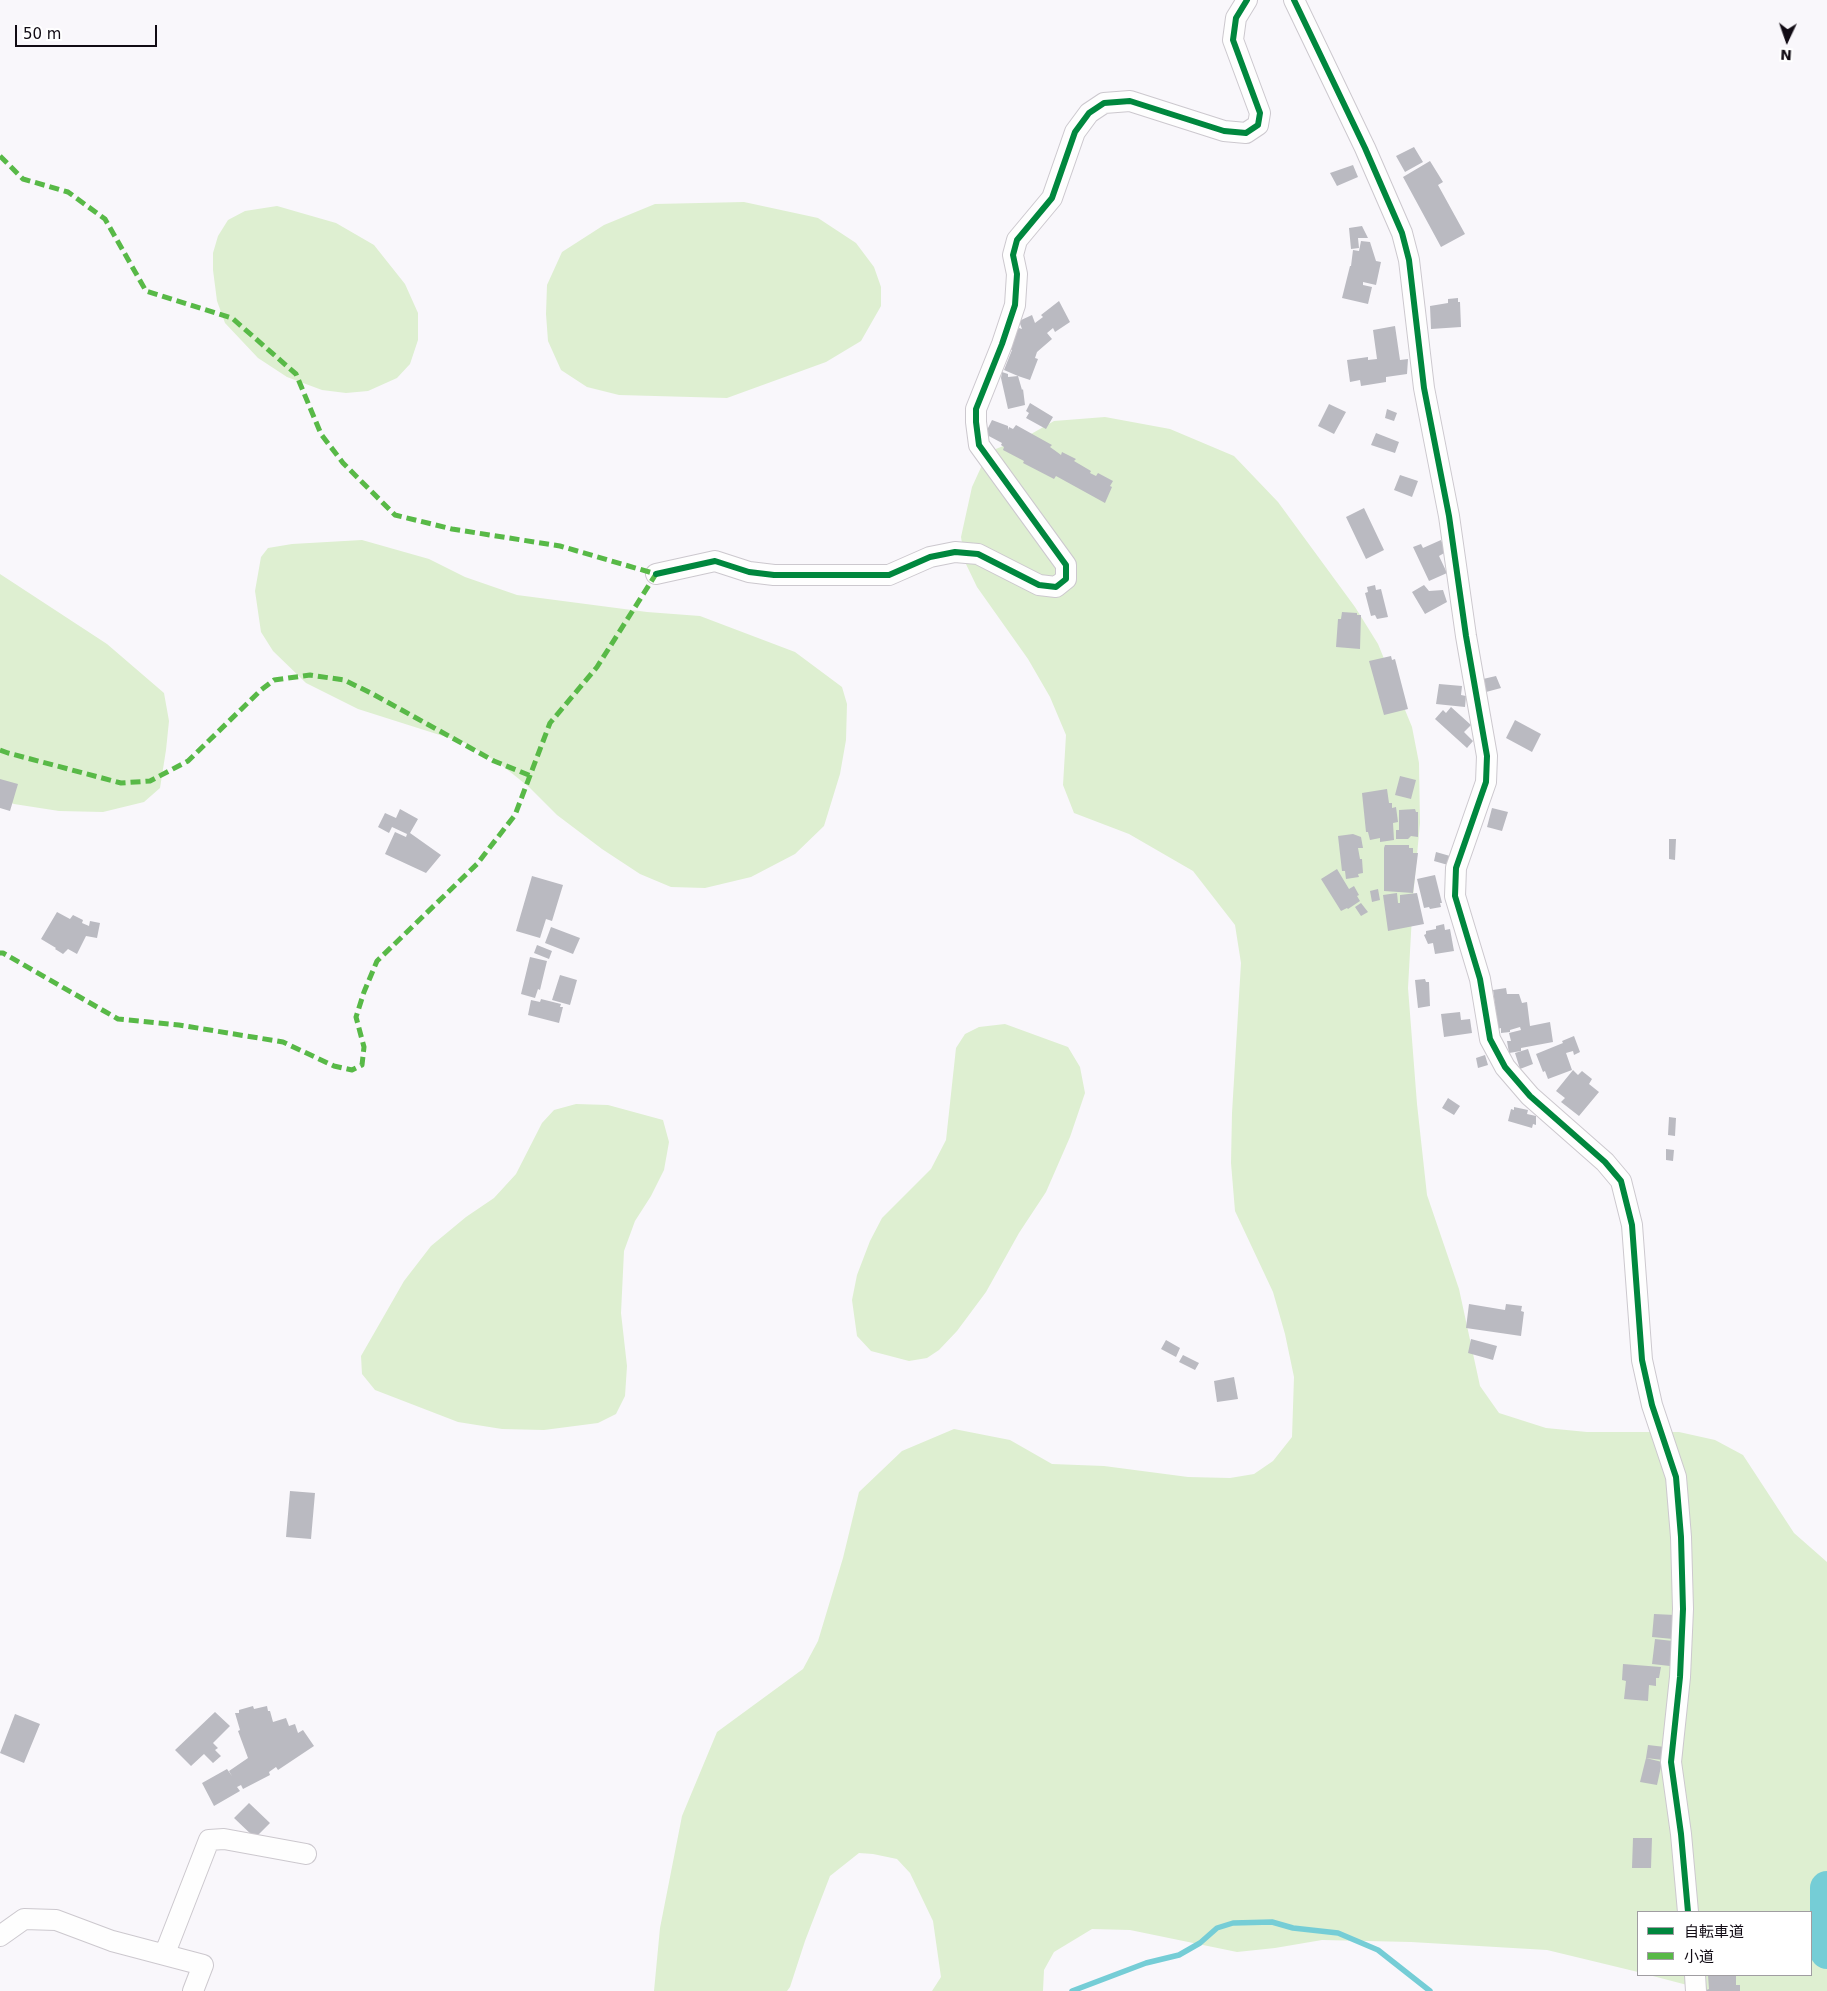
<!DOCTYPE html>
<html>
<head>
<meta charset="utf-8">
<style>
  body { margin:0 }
  #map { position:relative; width:1827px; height:1991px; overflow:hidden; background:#f9f7fb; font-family:"DejaVu Sans","Noto Sans JP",sans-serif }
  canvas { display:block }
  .legend { position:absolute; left:1637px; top:1911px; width:175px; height:65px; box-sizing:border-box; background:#fff; border:1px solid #a09da1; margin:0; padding:6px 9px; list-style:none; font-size:15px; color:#110b14 }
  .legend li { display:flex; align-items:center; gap:10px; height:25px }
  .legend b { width:25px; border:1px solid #a09da1 }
  .north { position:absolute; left:1762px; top:15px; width:50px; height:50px; -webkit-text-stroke:4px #fff; paint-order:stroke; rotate:183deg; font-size:14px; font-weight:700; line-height:20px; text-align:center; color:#110b14 }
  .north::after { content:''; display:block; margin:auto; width:18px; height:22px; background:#110b14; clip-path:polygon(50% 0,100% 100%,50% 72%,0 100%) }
  .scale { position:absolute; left:15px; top:25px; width:142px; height:22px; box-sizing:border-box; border:2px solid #110b14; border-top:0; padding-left:6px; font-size:15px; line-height:18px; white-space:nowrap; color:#110b14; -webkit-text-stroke:4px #fff; paint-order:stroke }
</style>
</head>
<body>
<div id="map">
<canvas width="1827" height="1991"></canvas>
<ul class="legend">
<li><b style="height:6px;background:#00873e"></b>自転車道</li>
<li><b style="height:6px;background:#58b947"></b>小道</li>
</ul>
<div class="north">N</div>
<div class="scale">50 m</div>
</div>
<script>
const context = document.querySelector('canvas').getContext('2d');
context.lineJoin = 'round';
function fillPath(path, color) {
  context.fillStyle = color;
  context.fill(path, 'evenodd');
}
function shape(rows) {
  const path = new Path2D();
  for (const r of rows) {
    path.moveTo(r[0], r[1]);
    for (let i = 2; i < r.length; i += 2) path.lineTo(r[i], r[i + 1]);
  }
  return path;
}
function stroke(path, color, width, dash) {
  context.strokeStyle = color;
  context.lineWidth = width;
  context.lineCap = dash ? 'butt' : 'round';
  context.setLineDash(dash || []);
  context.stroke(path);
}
fillPath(shape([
  [744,202,818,218,856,243,874,267,881,287,881,306,861,341,826,362,727,398,619,395,587,387,561,370,548,341,546,314,547,285,562,252,604,225,655,204],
  [277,206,336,223,374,245,405,284,418,313,418,340,410,364,397,378,368,391,346,393,322,390,287,377,258,358,225,323,217,301,213,270,213,253,218,236,228,220,245,211],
  [1105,417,1170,429,1234,456,1278,502,1355,607,1378,644,1412,727,1419,763,1420,823,1413,897,1408,988,1417,1104,1427,1195,1459,1289,1480,1386,1499,1413,1546,1428,1587,1432,1679,1432,1715,1440,1743,1455,1794,1533,1827,1562,1827,1991,1710,1991,1649,1975,1811,1975,1811,1912,1638,1912,1638,1972,1547,1950,1411,1942,1322,1940,1275,1948,1237,1952,1130,1930,1092,1929,1054,1952,1044,1970,1043,1991,932,1991,941,1977,933,1921,910,1873,897,1859,873,1854,859,1853,830,1876,805,1941,790,1987,787,1991,654,1991,660,1928,682,1816,717,1732,803,1669,818,1641,843,1558,859,1492,902,1451,954,1429,1010,1440,1052,1464,1104,1466,1188,1477,1230,1478,1254,1474,1273,1461,1292,1437,1294,1377,1285,1334,1273,1292,1235,1211,1231,1163,1232,1113,1241,963,1235,925,1193,871,1129,834,1074,813,1063,785,1066,735,1050,697,1028,659,977,587,965,562,961,537,972,487,988,452,1024,438,1054,421],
  [362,540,429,559,465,577,517,595,647,612,700,616,795,652,842,687,847,704,846,740,840,774,824,826,795,854,751,877,705,888,671,887,640,874,602,849,557,815,529,787,499,763,465,743,358,709,306,683,273,651,261,632,255,591,261,557,268,548,292,544],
  [0,574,107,644,164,693,169,721,166,750,160,788,144,802,103,812,59,811,14,804,0,798],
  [1005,1024,1068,1047,1080,1067,1085,1093,1070,1137,1046,1192,1019,1233,986,1292,957,1331,939,1350,927,1358,909,1361,871,1351,857,1336,852,1300,857,1275,870,1241,882,1218,931,1169,946,1140,956,1048,965,1034,979,1027],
  [576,1104,608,1105,663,1120,669,1142,664,1170,651,1196,635,1221,624,1251,621,1313,627,1366,625,1396,616,1414,598,1423,544,1430,502,1429,458,1422,375,1390,362,1374,361,1356,404,1281,431,1246,466,1217,494,1198,516,1174,542,1123,554,1110]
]), '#deefd1');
stroke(shape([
  [1072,1991,1146,1963,1179,1955,1200,1943,1217,1928,1233,1923,1272,1922,1293,1928,1338,1933,1378,1950,1430,1991]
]), '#75cdd6', 5.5);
stroke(shape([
  [1827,1888,1827,1952]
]), '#75cdd6', 34);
fillPath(shape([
  [1414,147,1423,162,1405,172,1396,156],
  [1430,161,1443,182,1438,185,1465,234,1441,247,1403,177],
  [1353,165,1358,177,1337,186,1330,173],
  [1362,226,1368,238,1358,238,1359,248,1351,249,1349,228],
  [1361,241,1370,242,1376,261,1381,262,1376,285,1363,282,1363,285,1372,287,1368,304,1342,298,1350,266,1351,266,1353,250,1359,251],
  [1458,298,1458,302,1460,302,1461,327,1431,329,1430,306,1448,303,1448,299],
  [1059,301,1070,322,1055,332,1053,328,1047,333,1052,339,1037,352,1035,358,1038,359,1030,380,1018,376,1022,390,1023,389,1025,405,1008,409,1001,378,1002,372,1008,374,1008,377,1018,376,1004,370,1012,350,1009,349,1011,339,1019,328,1022,329,1019,321,1032,315,1035,323,1043,317,1041,315],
  [1395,326,1400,360,1408,359,1407,374,1386,377,1386,382,1361,386,1360,380,1350,382,1347,360,1368,357,1368,360,1377,359,1373,330],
  [1030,403,1053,417,1046,429,1026,418,1029,413,1026,411],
  [1329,404,1346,412,1334,434,1318,426],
  [1387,409,1397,413,1394,421,1385,418],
  [992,420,1008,426,1008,430,1009,427,1013,429,1016,425,1052,445,1050,447,1057,452,1061,455,1062,452,1076,459,1074,461,1091,471,1090,473,1096,476,1098,473,1113,481,1110,486,1112,487,1105,503,1056,476,1054,479,1023,463,1024,461,1003,450,1004,447,1001,445,1002,443,985,434],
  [1376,433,1399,442,1395,453,1371,445],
  [1400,475,1418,481,1412,497,1394,490],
  [1364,508,1384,550,1366,559,1346,517],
  [1441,540,1446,552,1439,556,1447,573,1429,581,1413,547,1421,544,1423,548],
  [1375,585,1376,590,1381,589,1388,617,1377,619,1375,615,1371,616,1365,593,1368,592,1367,587],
  [1424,585,1429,591,1443,590,1447,602,1425,614,1412,592],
  [1342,612,1357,613,1357,615,1361,615,1360,649,1336,647,1338,619,1341,619],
  [1391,656,1392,660,1395,659,1408,709,1384,715,1369,661],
  [1496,676,1501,688,1486,692,1483,679],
  [1439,684,1462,686,1461,695,1466,696,1465,707,1436,704],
  [1451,707,1471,725,1464,732,1473,741,1467,748,1435,719,1443,710,1446,713],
  [1515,720,1541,734,1532,752,1506,738],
  [1400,776,1416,780,1411,799,1395,795],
  [0,779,18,784,10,811,0,808],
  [1387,789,1389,803,1392,803,1392,808,1396,807,1398,822,1393,823,1394,840,1380,842,1380,838,1370,840,1368,832,1366,832,1362,793],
  [1492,808,1508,812,1502,831,1487,827],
  [400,809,418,819,410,833,441,855,426,873,385,854,395,832,406,837,407,834,392,827,389,833,378,827,385,813,396,818],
  [1415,809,1416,812,1418,812,1418,837,1411,836,1408,839,1396,839,1396,830,1399,830,1399,810],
  [1353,834,1361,837,1363,848,1358,848,1360,859,1362,859,1363,873,1358,874,1359,877,1346,879,1345,871,1342,871,1338,836],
  [1669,839,1676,839,1675,860,1669,859],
  [1385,845,1409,845,1409,848,1413,848,1413,853,1418,853,1413,893,1384,891,1384,848],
  [1436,852,1450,856,1448,865,1434,861],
  [1337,869,1349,889,1354,886,1359,895,1357,896,1360,901,1348,909,1347,908,1341,911,1321,879],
  [1435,875,1442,903,1440,903,1441,907,1430,909,1429,907,1424,908,1417,879],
  [532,876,563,885,552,921,546,919,540,938,516,931],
  [1378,889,1380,900,1372,902,1370,891],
  [1397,893,1398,903,1400,903,1400,895,1417,893,1424,924,1388,931,1383,895],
  [1361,903,1368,912,1361,916,1355,907],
  [57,912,70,919,73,915,83,920,82,923,89,926,90,921,100,923,97,938,86,936,77,954,68,949,63,954,55,949,56,948,41,939],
  [1444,924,1445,930,1450,929,1454,951,1435,954,1433,943,1428,944,1424,935,1426,934,1426,931,1436,929,1436,926],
  [551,927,580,938,573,954,545,943],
  [537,945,552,951,549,959,534,953],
  [530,957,547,961,540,990,538,989,535,998,521,994],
  [560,975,577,980,570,1005,552,1000],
  [1425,979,1426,982,1429,982,1430,1006,1418,1008,1415,980],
  [1506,988,1507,994,1519,994,1522,1003,1527,1002,1530,1026,1550,1022,1553,1042,1521,1048,1521,1051,1509,1053,1507,1041,1511,1041,1509,1033,1521,1030,1520,1027,1510,1030,1510,1032,1501,1033,1501,1028,1498,1029,1493,990],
  [541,999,561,1004,560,1007,563,1007,559,1023,528,1015,531,1000,540,1002],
  [1460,1012,1461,1020,1470,1019,1472,1033,1444,1037,1441,1014],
  [1574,1036,1580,1052,1574,1055,1573,1051,1566,1053,1572,1070,1548,1079,1545,1071,1543,1072,1536,1054,1563,1043,1562,1041],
  [1528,1049,1533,1064,1520,1069,1515,1053],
  [1485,1055,1488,1065,1478,1068,1476,1058],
  [1573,1070,1578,1075,1582,1071,1592,1079,1589,1084,1599,1092,1579,1116,1561,1102,1565,1098,1556,1091],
  [1448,1098,1460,1106,1454,1115,1442,1108],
  [1514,1107,1528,1110,1527,1114,1536,1116,1536,1125,1533,1124,1532,1128,1508,1121,1511,1109,1514,1110],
  [1669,1117,1676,1118,1675,1136,1668,1135],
  [1666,1149,1674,1150,1673,1161,1666,1160],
  [1469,1304,1505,1310,1506,1304,1522,1306,1521,1311,1524,1312,1521,1336,1466,1328],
  [1471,1339,1497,1346,1493,1360,1468,1353],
  [1166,1340,1180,1348,1176,1357,1161,1349],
  [1183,1355,1199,1363,1195,1370,1179,1362],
  [1234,1377,1238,1399,1217,1402,1214,1381],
  [290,1491,315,1493,311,1539,286,1537],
  [1654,1614,1675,1615,1673,1639,1652,1637],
  [1655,1639,1673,1641,1670,1666,1652,1664],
  [1623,1664,1661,1667,1659,1678,1656,1678,1656,1686,1649,1685,1648,1701,1624,1699,1626,1681,1622,1680],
  [253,1706,254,1709,267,1706,268,1711,270,1711,273,1722,286,1718,289,1726,295,1724,298,1733,303,1730,314,1746,278,1770,276,1767,269,1772,270,1775,243,1789,241,1785,237,1787,240,1791,214,1806,202,1783,227,1769,232,1776,229,1771,248,1758,238,1731,240,1730,235,1713,239,1713,239,1710],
  [215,1712,230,1726,213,1743,218,1748,215,1750,221,1756,213,1763,204,1754,191,1766,175,1750],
  [15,1714,40,1724,24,1763,0,1753],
  [1648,1745,1665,1747,1663,1760,1646,1758],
  [1646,1758,1662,1762,1657,1785,1640,1782],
  [249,1803,270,1823,255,1838,234,1818],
  [1633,1838,1652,1838,1651,1868,1632,1868],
  [1708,1975,1736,1976,1736,1985,1740,1985,1740,1991,1704,1991,1709,1989]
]), '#babac1');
const minor = shape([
  [1294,0,1365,148,1402,233,1409,260,1424,388,1449,516,1466,636,1487,756,1486,782,1456,868,1455,896,1480,979,1490,1039,1505,1067,1530,1096,1605,1162,1621,1181,1632,1225,1642,1360,1652,1405,1676,1477,1681,1537,1683,1609,1680,1677,1671,1762,1681,1834,1688,1912],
  [656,574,715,561,749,572,774,575,889,575,930,557,955,552,978,554,1039,585,1056,587,1066,579,1066,565,979,445,976,422,976,409,1002,344,1015,305,1017,274,1013,255,1017,240,1052,198,1075,132,1089,113,1104,103,1130,101,1224,131,1246,133,1258,125,1260,113,1233,40,1236,18,1247,0],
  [0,1936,24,1919,56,1920,112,1941,203,1965,193,1991],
  [165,1953,209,1840,224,1839,306,1854],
  [1695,1975,1696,1991]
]);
stroke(minor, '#ccc8ce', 22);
stroke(minor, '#fefefe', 20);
stroke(shape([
  [0,156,23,179,68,192,105,219,146,291,232,318,296,374,321,434,343,463,395,515,452,529,560,546,656,574,597,667,550,723,515,815,477,864,377,961,364,992,356,1017,364,1047,362,1065,352,1070,334,1066,283,1042,179,1025,118,1019,3,953,0,953],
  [0,750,8,753,121,783,150,781,188,761,261,690,274,680,310,675,344,680,371,693,494,761,531,776]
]), '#58b947', 5, [10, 5]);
stroke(shape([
  [1294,0,1365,148,1402,233,1409,260,1424,388,1449,516,1466,636,1487,756,1486,782,1456,868,1455,896,1480,979,1490,1039,1505,1067,1530,1096,1605,1162,1621,1181,1632,1225,1642,1360,1652,1405,1676,1477,1681,1537,1683,1609,1680,1677,1671,1762,1681,1834,1688,1912],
  [656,574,715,561,749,572,774,575,889,575,930,557,955,552,978,554,1039,585,1056,587,1066,579,1066,565,979,445,976,422,976,409,1002,344,1015,305,1017,274,1013,255,1017,240,1052,198,1075,132,1089,113,1104,103,1130,101,1224,131,1246,133,1258,125,1260,113,1233,40,1236,18,1247,0]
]), '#00873e', 6);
</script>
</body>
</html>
